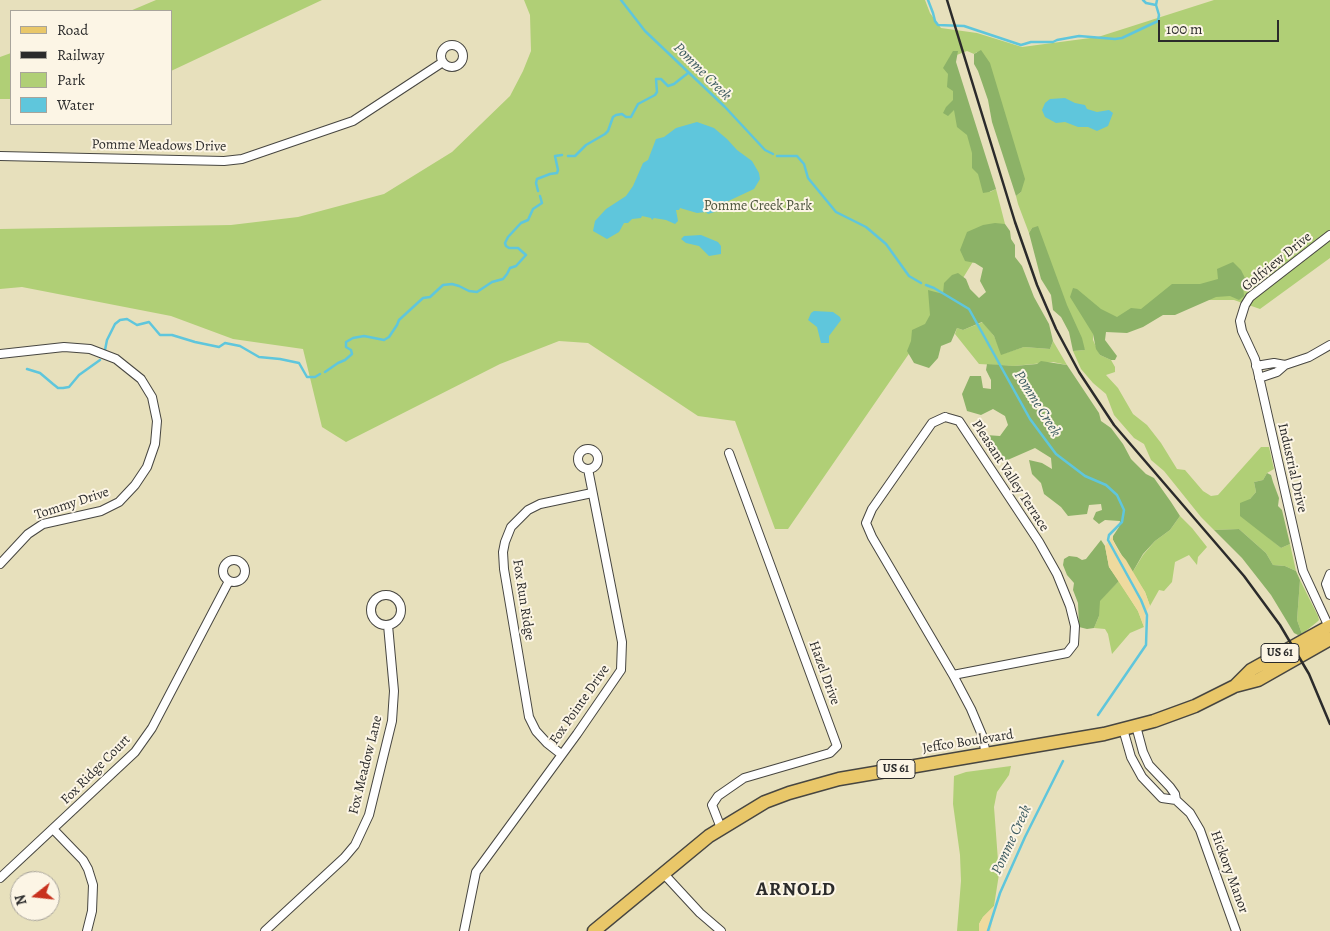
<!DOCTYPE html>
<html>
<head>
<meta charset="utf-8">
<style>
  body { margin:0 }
  #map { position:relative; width:1330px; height:931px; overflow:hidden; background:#e7e0bc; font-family:Alegreya,serif }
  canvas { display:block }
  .legend { position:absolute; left:10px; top:10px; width:162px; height:115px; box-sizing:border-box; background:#fcf5e5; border:1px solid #a8a49b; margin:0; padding:6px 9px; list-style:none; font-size:15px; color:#2b2b2b }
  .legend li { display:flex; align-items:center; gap:10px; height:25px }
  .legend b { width:25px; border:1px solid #a8a49b }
  .north { position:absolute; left:10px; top:871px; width:50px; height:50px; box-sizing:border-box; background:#fcf5e5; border:1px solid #a8a49b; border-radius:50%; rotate:254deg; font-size:14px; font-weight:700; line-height:20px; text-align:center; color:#2b2b2b }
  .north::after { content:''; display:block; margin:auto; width:18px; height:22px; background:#c8321e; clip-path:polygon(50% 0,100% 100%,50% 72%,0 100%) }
  .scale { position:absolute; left:1158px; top:20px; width:121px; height:22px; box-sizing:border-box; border:2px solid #2b2b2b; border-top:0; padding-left:6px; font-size:15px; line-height:18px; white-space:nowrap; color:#2b2b2b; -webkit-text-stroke:4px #fcf5e5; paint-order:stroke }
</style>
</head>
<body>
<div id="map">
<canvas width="1330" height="931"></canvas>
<ul class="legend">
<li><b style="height:6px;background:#e9c769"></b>Road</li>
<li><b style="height:6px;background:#2b2b2b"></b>Railway</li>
<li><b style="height:14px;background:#b0cf76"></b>Park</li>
<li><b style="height:14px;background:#5fc6dc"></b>Water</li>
</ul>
<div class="north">N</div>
<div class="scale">100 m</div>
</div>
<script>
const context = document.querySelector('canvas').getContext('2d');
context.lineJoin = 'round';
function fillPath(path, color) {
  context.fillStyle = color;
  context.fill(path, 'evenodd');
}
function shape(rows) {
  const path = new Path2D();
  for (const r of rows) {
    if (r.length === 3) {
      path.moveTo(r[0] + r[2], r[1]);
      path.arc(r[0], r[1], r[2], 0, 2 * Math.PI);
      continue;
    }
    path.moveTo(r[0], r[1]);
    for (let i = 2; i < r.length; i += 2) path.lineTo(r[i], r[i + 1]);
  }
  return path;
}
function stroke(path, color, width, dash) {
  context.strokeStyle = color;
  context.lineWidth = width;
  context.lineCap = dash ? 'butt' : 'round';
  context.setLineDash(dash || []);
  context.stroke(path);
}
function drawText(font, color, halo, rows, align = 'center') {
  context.font = font + ' Alegreya,serif';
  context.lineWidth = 4;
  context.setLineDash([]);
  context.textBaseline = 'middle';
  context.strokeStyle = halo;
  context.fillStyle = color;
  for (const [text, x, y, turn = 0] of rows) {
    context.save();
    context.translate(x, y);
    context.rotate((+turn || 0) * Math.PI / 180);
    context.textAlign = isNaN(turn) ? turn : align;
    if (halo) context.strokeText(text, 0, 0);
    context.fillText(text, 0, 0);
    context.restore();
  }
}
fillPath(shape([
  [156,0,322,0,171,71,171,11,130,11],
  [524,0,925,0,930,13,941,28,977,33,1022,47,1098,37,1214,0,1330,0,1330,258,1260,309,1234,300,1191,300,1093,334,1093,340,1100,355,1111,360,1115,367,1115,372,1106,375,1118,388,1133,414,1147,425,1161,443,1177,469,1185,470,1203,491,1211,496,1218,495,1261,447,1269,447,1274,469,1267,473,1263,480,1254,482,1256,492,1250,499,1269,538,1281,548,1290,544,1296,571,1285,566,1273,565,1266,553,1239,529,1214,530,1201,517,1164,471,1151,460,1144,444,1134,438,1114,415,1106,394,1093,383,1081,369,1073,351,1085,350,1068,321,1032,228,1029,233,1018,204,1016,196,1021,192,977,52,974,54,967,51,949,58,990,192,996,189,1005,224,996,224,952,296,926,329,788,529,775,529,735,421,698,416,588,343,559,341,500,364,346,442,322,427,303,349,233,339,171,316,22,287,0,289,0,229,231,225,298,217,384,194,452,152,510,96,523,71,531,51,530,15],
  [11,53,11,99,0,99,0,57],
  [983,322,994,336,1002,354,1024,347,1050,349,1053,341,1067,365,1053,362,1014,366,979,364,955,334,957,328,963,330],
  [1180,516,1192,528,1207,547,1198,557,1197,565,1189,555,1175,562,1172,582,1164,591,1159,590,1150,606,1145,592,1132,573,1143,555,1155,541,1170,530],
  [1300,580,1318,616,1319,620,1317,622,1302,634,1297,620],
  [1119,581,1138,611,1144,627,1130,633,1112,654,1108,634,1105,629,1094,628,1099,616,1099,601],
  [1011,766,1009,775,997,792,994,807,999,874,994,906,983,917,979,924,979,931,957,931,961,881,960,855,953,804,954,776,966,772]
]), '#b0cf76');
fillPath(shape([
  [981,50,990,63,1025,179,1021,192,1016,196,992,122,988,100,978,71,974,64,974,54],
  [953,51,958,51,956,62,996,189,989,192,983,193,978,174,972,168,972,153,967,135,957,127,954,110,948,116,943,113,946,107,953,100,953,91,947,87,948,74,943,68],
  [995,223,1005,224,1010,231,1011,239,1015,245,1015,257,1022,266,1034,297,1049,324,1053,341,1050,349,1024,347,1001,355,994,336,982,322,963,330,957,328,951,342,941,346,938,358,929,368,914,363,907,351,911,341,912,330,925,324,930,315,928,290,943,294,944,283,952,275,958,273,966,279,970,289,979,298,986,292,980,281,983,268,975,263,965,261,960,250,967,232,983,225],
  [1038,226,1067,305,1082,338,1085,350,1073,351,1069,332,1061,317,1053,310,1051,295,1041,279,1029,233,1032,228],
  [1233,262,1241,270,1247,282,1243,287,1244,296,1239,300,1230,296,1216,297,1175,315,1163,315,1143,327,1127,333,1106,332,1105,340,1117,356,1115,360,1111,360,1100,355,1096,349,1093,334,1070,297,1073,288,1077,289,1101,309,1117,317,1131,308,1141,309,1172,284,1200,284,1218,279,1217,269],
  [1041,361,1067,365,1099,413,1101,421,1111,428,1123,444,1131,459,1146,474,1154,478,1171,502,1180,516,1170,530,1155,541,1143,554,1132,573,1113,540,1113,536,1119,527,1120,521,1105,520,1099,524,1093,519,1096,512,1102,510,1101,504,1089,505,1087,514,1068,516,1061,507,1044,494,1041,483,1032,474,1029,460,1042,463,1052,469,1051,458,1035,448,1003,462,992,456,986,435,1000,436,1008,425,1005,416,993,409,981,415,967,411,962,394,970,376,981,376,983,388,991,389,991,380,986,370,987,364,1014,366,1037,364],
  [1267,473,1271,475,1273,482,1279,498,1278,506,1282,510,1290,544,1281,548,1240,516,1240,503,1250,499,1256,492,1254,482,1263,480],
  [1239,529,1266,553,1273,565,1285,566,1296,571,1300,580,1297,620,1302,634,1298,635,1294,633,1271,595,1242,558,1214,530],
  [1101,540,1105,546,1109,567,1119,581,1100,601,1099,616,1094,628,1087,629,1079,627,1078,603,1073,590,1074,583,1067,575,1063,565,1064,559,1069,556,1077,557,1082,560,1086,559]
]), '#8cb267');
fillPath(shape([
  [1113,536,1113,540,1118,551,1126,560,1145,592,1150,606,1145,613,1144,627,1138,611,1109,567,1105,546],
  [994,906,991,931,979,931,979,924,983,917]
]), '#eeda9e');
fillPath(shape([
  [1065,98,1075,103,1085,105,1087,109,1097,112,1109,110,1113,113,1108,126,1097,131,1088,127,1078,127,1065,122,1056,123,1045,117,1042,110,1045,103,1050,99],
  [697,122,714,128,727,139,737,150,752,161,759,173,760,179,754,189,722,204,718,211,708,214,706,212,697,213,680,208,679,210,676,210,678,221,675,224,666,220,654,218,652,220,651,218,642,216,641,218,632,219,628,223,624,223,619,232,607,239,593,231,595,221,606,209,626,196,633,186,643,163,648,160,656,139,664,137,676,128],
  [701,235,718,242,721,246,721,254,709,256,699,246,686,243,681,239,684,236],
  [814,311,833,312,840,317,841,320,829,336,829,343,821,343,817,327,808,320,811,313]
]), '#5fc6dc');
stroke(shape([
  [621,0,645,31,725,107,765,150,773,154],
  [928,0,933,13,935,21,938,25,964,26,1021,45,1031,42,1053,42,1057,40,1079,36,1115,39,1122,38,1158,21,1159,15,1156,5,1157,0],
  [1143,0,1146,3,1156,5],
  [568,156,575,156,586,145,605,134,608,131,613,117,616,115,622,114,626,117,631,117,638,104,655,95,657,92,656,79,661,79,668,86,674,84,688,73],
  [777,156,797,156,804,164,808,178,836,212,866,227,886,244,909,276,921,283],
  [538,191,536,183,537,179,550,174,557,173,558,170,555,156,562,155],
  [926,285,934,288,969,309,1030,419,1056,454,1085,476,1106,485,1117,495,1124,510,1122,522,1109,535,1108,540,1141,600,1147,615,1146,645,1098,715],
  [105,350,107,340,115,324,120,320,127,319,137,325,149,322,160,335,172,335,195,342,219,347,225,343,240,346,259,357,280,359,299,363,307,377,315,377,320,374],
  [27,369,40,373,53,384,58,388,63,388,69,387,79,375,100,360],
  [325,372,338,363,345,360,352,354,351,350,346,347,346,342,353,338,364,336,384,340,389,337,397,325,399,320,423,298,430,297,443,285,452,284,459,286,469,291,477,292,492,282,503,279,507,274,510,268,516,266,526,255,518,248,509,248,506,246,505,243,508,237,521,223,528,220,533,209,542,203,540,196],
  [988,931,1000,893,1025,837,1063,761]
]), '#5fc6dc', 2.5);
const street = shape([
  [452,56,11],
  [0,156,224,161,242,159,353,121,443,62],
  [0,354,64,347,90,349,116,359,141,379,152,397,157,421,155,444,147,467,135,485,119,502,101,511,43,524,28,534,0,564],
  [1256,366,1274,363,1285,365],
  [1259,378,1277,372,1285,365,1309,357,1330,345],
  [945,417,959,421,1039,542,1057,574,1070,606,1075,626,1074,644,1067,653,953,675,872,537,866,523,872,509,932,423,945,417],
  [588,459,10],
  [234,571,11],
  [1330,574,1326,584,1330,595],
  [386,610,15],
  [1329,627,1303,571,1255,359,1242,331,1240,321,1245,305,1250,297,1330,235],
  [953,675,971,709,982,735,986,754],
  [1136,726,1143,752,1149,765,1170,787,1175,794,1176,800,1190,813,1200,830,1236,931],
  [1123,729,1131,757,1142,777,1162,798,1176,800],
  [561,754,547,743,536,731,529,717,504,569,503,552,505,542,511,527,528,510,540,504,592,493],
  [721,828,712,805,718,796,744,778,830,753,837,746,729,453],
  [53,829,83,860,88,869,93,885,92,911,87,931],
  [663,873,700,913,721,931],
  [0,878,135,752,152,728,229,581],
  [265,931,344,858,355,845,369,815,392,721,394,691,388,625],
  [464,931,476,872,577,734,621,670,622,642,588,469]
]);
const primary = shape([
  [1235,686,1251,670,1330,626],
  [594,931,709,836,765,802,789,793,839,779,1104,734,1154,721,1195,706,1235,686,1258,680,1330,639]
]);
stroke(street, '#474641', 10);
stroke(primary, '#474641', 15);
stroke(street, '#fff', 8);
stroke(primary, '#e9c769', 12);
stroke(shape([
  [947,0,1015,222,1037,285,1056,329,1079,372,1114,425,1244,576,1280,625,1309,674,1330,724]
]), '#2b2b2b', 2.5);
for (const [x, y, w] of [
  [1280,653,38],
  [896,769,38]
]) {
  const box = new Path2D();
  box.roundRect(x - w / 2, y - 9.5, w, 19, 4);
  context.fillStyle = '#fcf5e5';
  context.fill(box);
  stroke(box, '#2b2b2b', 1);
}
drawText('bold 12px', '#2b2b2b', null, [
  ["US 61",1280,653],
  ["US 61",896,769]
]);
drawText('14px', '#2b2b2b', '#fcf5e5', [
  ["Pomme Meadows Drive",159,146,1],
  ["Golfview Drive",1277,262,-39],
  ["Industrial Drive",1292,468,77],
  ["Pleasant Valley Terrace",1010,476,57],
  ["Tommy Drive",72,504,-18],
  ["Fox Run Ridge",523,600,81],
  ["Hazel Drive",824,673,70],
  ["Fox Pointe Drive",580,705,-55],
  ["Jeffco Boulevard",968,742,-9],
  ["Fox Meadow Lane",366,765,-76],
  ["Fox Ridge Court",96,770,-45],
  ["Hickory Manor",1229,872,70]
]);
drawText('14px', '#4c543e', '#fcf5e5', [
  ["Pomme Creek Park",758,207]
]);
drawText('italic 15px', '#3b5a60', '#fcf5e5', [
  ["Pomme Creek",702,72,45],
  ["Pomme Creek",1037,404,58],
  ["Pomme Creek",1012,840,-65]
]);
context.letterSpacing = '1px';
drawText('bold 19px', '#2b2b2b', '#fcf5e5', [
  ["ARNOLD",796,890]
]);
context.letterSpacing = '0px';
</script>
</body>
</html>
